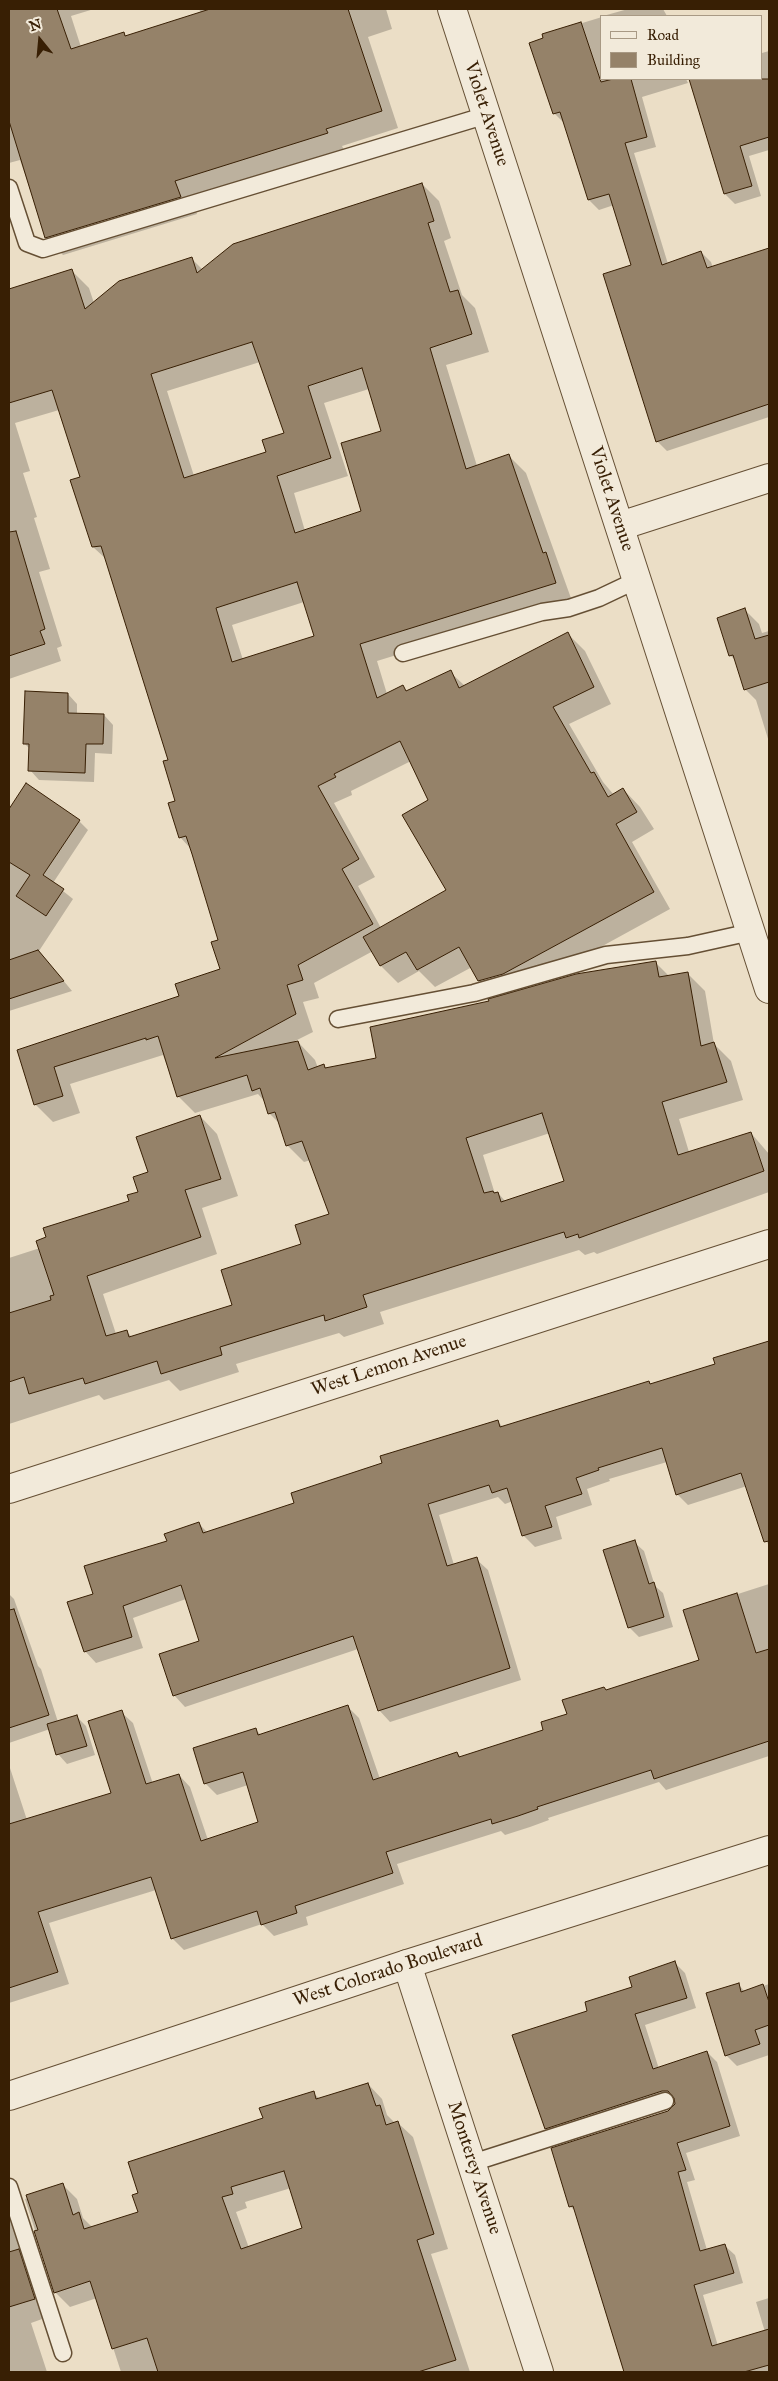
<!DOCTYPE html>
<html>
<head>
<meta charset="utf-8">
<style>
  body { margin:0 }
  #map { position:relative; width:778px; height:2381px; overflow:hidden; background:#ebdec6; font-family:"IM FELL Great Primer",serif }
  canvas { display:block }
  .frame { position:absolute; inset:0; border:10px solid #381f04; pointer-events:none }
  .legend { position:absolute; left:600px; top:15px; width:162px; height:65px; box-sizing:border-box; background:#f2eada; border:1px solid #a89984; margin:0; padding:6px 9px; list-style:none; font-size:15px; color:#381f04 }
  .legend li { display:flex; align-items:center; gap:10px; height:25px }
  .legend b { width:25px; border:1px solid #a89984 }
  .north { position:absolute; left:15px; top:15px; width:50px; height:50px; -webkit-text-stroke:4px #f2eada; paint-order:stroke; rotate:343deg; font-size:14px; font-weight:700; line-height:20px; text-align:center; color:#381f04 }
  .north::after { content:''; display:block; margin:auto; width:18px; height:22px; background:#381f04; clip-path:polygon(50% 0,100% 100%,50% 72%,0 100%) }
</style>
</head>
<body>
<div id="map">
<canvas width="778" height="2381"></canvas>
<div class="frame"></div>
<ul class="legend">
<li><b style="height:6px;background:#f2eada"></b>Road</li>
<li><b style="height:14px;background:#958269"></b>Building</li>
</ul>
<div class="north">N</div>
</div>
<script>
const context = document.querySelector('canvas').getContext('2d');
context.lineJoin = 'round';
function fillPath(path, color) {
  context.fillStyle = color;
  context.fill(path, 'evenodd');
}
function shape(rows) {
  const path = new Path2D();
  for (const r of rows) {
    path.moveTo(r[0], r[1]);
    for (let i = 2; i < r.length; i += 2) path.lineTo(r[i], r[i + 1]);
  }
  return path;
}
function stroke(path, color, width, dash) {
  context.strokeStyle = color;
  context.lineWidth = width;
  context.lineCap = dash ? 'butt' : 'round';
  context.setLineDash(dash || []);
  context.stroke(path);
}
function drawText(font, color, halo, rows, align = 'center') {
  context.font = font + ' "IM FELL Great Primer",serif';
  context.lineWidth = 4.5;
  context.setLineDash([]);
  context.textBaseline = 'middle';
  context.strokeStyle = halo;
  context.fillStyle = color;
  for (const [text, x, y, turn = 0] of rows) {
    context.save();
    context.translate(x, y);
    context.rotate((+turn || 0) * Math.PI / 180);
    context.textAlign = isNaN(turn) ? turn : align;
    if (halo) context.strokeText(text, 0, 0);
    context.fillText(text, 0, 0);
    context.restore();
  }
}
fillPath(shape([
  [9,9,94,9,71,16,81,47,123,33,127,37,201,13,199,9,386,9,392,29,368,37,398,128,342,146,344,150,192,199,197,214,63,255,46,237,20,160,9,163],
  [628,9,663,9,667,16,603,16],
  [602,17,602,79,686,79,688,83,642,97,656,147,634,153,668,264,701,252,711,262,713,268,769,249,769,358,765,360,769,373,769,417,667,451,657,441,632,266,614,205,599,210,589,200,564,123,554,113,543,35],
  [769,51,769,150,749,156,761,196,735,204,725,194,690,79,762,79,762,53],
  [422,184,439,201,451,238,444,241,462,295,475,308,489,352,446,365,477,466,509,456,526,473,572,601,377,661,387,694,402,687,407,692,450,672,465,686,568,634,585,651,611,704,569,724,603,782,614,795,623,789,640,807,654,829,632,842,670,909,524,989,655,962,669,976,687,973,705,991,714,1044,731,1061,743,1100,679,1119,689,1152,751,1133,769,1154,769,1192,597,1254,594,1252,585,1255,579,1250,380,1312,384,1324,344,1337,339,1333,236,1364,239,1372,180,1391,169,1380,104,1400,99,1395,9,1424,9,1258,40,1248,130,1202,140,1192,150,1173,200,1116,217,1134,238,1196,202,1208,217,1254,103,1294,116,1334,126,1331,133,1338,233,1306,303,1245,331,1215,311,1160,304,1162,287,1145,280,1124,269,1113,266,1103,258,1094,195,1113,178,1096,163,1055,70,1084,80,1113,53,1122,35,1104,19,1051,180,997,222,970,220,941,191,849,180,837,169,760,106,559,93,547,81,478,59,410,15,423,30,471,23,473,37,517,34,518,50,569,39,572,62,646,57,648,61,661,9,679,9,352,37,343,71,270,89,288,94,303,192,259,203,270],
  [260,362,285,434,268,453,194,476,167,391],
  [369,389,382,432,363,512,305,531,294,493,348,476,324,403],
  [304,602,316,637,243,660,232,625],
  [411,761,430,801,447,890,381,928,358,886,375,877,334,803,352,795,351,791],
  [373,951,381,966,398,983,419,971,435,987,472,967,479,981,497,998,378,1059,327,1069,324,1066,318,1068,315,1060,298,1042,291,1043,313,1032,303,1002,319,998,314,983],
  [550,1133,565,1181,506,1202,498,1193,495,1194,483,1155],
  [745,610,759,624,762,633,769,631,769,742,756,700,745,689,736,661,730,655],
  [68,694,77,704,77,714,104,715,113,725,112,754,95,753,94,782,39,780,30,770,30,749,24,743],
  [26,785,79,821,88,830,53,883,73,899,39,951,72,991,9,1011,9,811],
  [769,1341,769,1547,747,1486,688,1505,677,1494,667,1462,609,1479,610,1481,587,1489,592,1505,556,1517,562,1539,535,1547,523,1535,513,1501,505,1504,498,1497,439,1515,454,1565,476,1559,488,1570,521,1680,390,1722,379,1710,358,1649,185,1707,174,1695,200,1642,186,1599,133,1618,143,1648,96,1663,85,1651,94,1595,168,1542,199,1524,207,1532,296,1504,384,1464,498,1422,504,1428,649,1382,652,1385,717,1365,715,1359],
  [634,1542,644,1551,655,1586,663,1593,673,1627,639,1637,629,1627],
  [769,1584,769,1756,666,1790,659,1782,548,1818,549,1820,530,1827,505,1835,501,1831,397,1864,404,1884,306,1917,308,1925,274,1936,262,1924,184,1950,172,1938,156,1890,49,1923,69,1984,9,2003,9,1765,27,1820,113,1793,121,1712,133,1723,153,1784,179,1775,190,1787,208,1840,259,1823,248,1785,217,1795,205,1783,256,1730,261,1735,347,1706,359,1718,380,1779,457,1753,462,1758,545,1730,607,1691,701,1661,685,1611],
  [9,1594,14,1599,38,1666,41,1669,58,1722,77,1717,86,1726,95,1755,67,1764,58,1754,50,1729,9,1743],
  [675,1963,685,1973,696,2008,645,2025,659,2069,707,2052,717,2062,740,2136,686,2153,695,2180,687,2182,707,2250,724,2245,735,2255,743,2283,703,2295,718,2346,765,2332,756,2302,769,2298,769,2372,624,2372,576,2212,570,2206,676,2104,676,2101,556,2139,546,2128,589,2012],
  [738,1984,745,1992,769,1984,769,2055,737,2066,726,2055],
  [368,2084,382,2099,387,2115,395,2123,398,2123,413,2137,448,2249,431,2254,470,2372,121,2372,97,2298,70,2307,55,2292,25,2199,62,2184,77,2199,83,2218,92,2227,139,2213,264,2119,313,2093,320,2099],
  [291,2188,303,2229,249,2248,236,2212,247,2208,245,2202],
  [9,2210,45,2318,31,2323,47,2372,9,2372]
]), '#0003');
const building = shape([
  [9,9,57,9,71,49,124,32,125,36,210,9,348,9,382,111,326,129,328,133,175,181,181,197,45,238,9,121,9,9],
  [581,22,601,82,613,79,631,79,647,137,625,143,662,265,701,251,707,268,769,248,769,404,656,442,603,274,631,265,609,194,588,200,560,112,553,114,529,43,543,38,542,34,581,22],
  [689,79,769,79,769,137,740,146,752,186,724,194,689,79],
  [422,183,434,221,428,223,450,292,458,290,472,334,430,348,466,469,509,454,543,553,546,552,556,583,360,644,377,698,403,685,406,691,451,670,459,688,568,632,594,687,553,707,591,773,594,772,608,797,623,788,637,812,616,824,654,892,503,974,478,981,459,947,417,970,406,952,380,966,363,937,446,890,402,815,428,800,400,741,334,774,336,777,318,786,359,859,342,869,373,924,298,965,303,980,287,985,296,1014,215,1058,298,1041,308,1070,324,1064,325,1068,376,1058,370,1027,489,1001,488,999,576,974,656,961,659,977,688,972,701,1046,714,1042,727,1082,662,1102,678,1155,751,1132,764,1171,579,1238,578,1234,566,1238,564,1232,363,1295,367,1307,325,1321,324,1315,220,1347,222,1355,161,1374,157,1361,85,1384,83,1378,29,1394,24,1377,9,1382,9,1313,51,1300,50,1296,54,1295,36,1241,46,1237,43,1228,129,1201,127,1195,138,1192,133,1177,148,1172,136,1137,200,1115,221,1179,185,1190,201,1237,87,1276,106,1336,127,1330,129,1337,232,1305,221,1270,301,1244,295,1225,329,1214,302,1141,286,1146,275,1112,268,1114,260,1088,252,1091,247,1075,177,1097,158,1036,146,1040,146,1038,54,1067,63,1096,34,1105,17,1050,179,996,175,984,220,969,211,942,218,940,192,854,186,836,179,838,168,803,175,801,163,761,168,760,101,546,92,547,70,480,80,477,52,390,9,403,9,289,72,269,85,309,119,281,192,257,197,273,233,244,422,183],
  [252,342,284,433,262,440,266,452,184,478,151,374,252,342],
  [362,368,381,431,341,443,361,511,295,533,277,476,331,458,308,386,362,368],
  [297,582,314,636,232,662,216,608,297,582],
  [542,1113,564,1181,501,1202,498,1192,494,1193,493,1191,484,1193,466,1138,542,1113],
  [16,531,45,629,40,631,45,644,9,656,9,532,16,531],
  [745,608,755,639,769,635,769,682,744,690,733,655,729,656,717,618,745,608],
  [25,691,68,693,68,713,104,714,103,744,86,744,85,773,28,771,29,744,23,744,25,691],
  [26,783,80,820,43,875,64,889,46,916,16,896,30,875,9,862,9,809,26,783],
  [38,950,64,981,9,999,9,960,38,950],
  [769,1341,769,1541,764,1542,741,1473,676,1495,662,1448,598,1468,599,1470,576,1478,582,1494,545,1506,552,1527,522,1536,507,1488,492,1493,489,1485,428,1504,447,1566,477,1557,510,1668,378,1711,353,1636,173,1696,159,1654,199,1641,181,1585,123,1606,132,1637,84,1652,67,1602,93,1594,84,1566,167,1541,164,1534,199,1522,203,1533,294,1503,291,1493,382,1463,380,1456,498,1420,500,1427,649,1381,650,1384,715,1364,713,1358,769,1341],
  [635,1540,649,1584,654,1582,664,1617,628,1628,603,1550,635,1540],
  [737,1593,756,1653,769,1649,769,1741,654,1779,651,1770,537,1807,538,1809,518,1816,492,1824,491,1819,386,1852,393,1873,295,1906,297,1913,261,1925,257,1911,171,1939,151,1877,38,1912,58,1972,9,1988,9,1824,111,1793,88,1721,122,1710,146,1784,179,1774,201,1841,258,1822,243,1772,204,1784,193,1748,256,1728,258,1735,348,1705,373,1780,457,1752,459,1757,543,1730,541,1722,567,1714,562,1700,604,1687,606,1690,699,1660,683,1610,737,1593],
  [14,1609,49,1715,9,1728,9,1610,14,1609],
  [77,1715,87,1746,56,1755,47,1724,77,1715],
  [675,1961,687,1998,635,2014,653,2069,707,2051,730,2126,677,2143,686,2170,678,2172,700,2251,725,2244,734,2273,694,2285,712,2346,769,2329,769,2365,744,2372,624,2372,573,2206,569,2207,551,2148,668,2111,675,2104,674,2098,668,2091,662,2091,545,2129,512,2035,587,2011,585,2002,632,1987,629,1977,675,1961],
  [739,1983,741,1992,763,1984,769,2002,769,2025,755,2030,760,2044,725,2056,706,1993,739,1983],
  [368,2083,376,2106,380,2105,386,2125,398,2121,434,2234,417,2240,456,2360,418,2372,158,2372,147,2338,112,2349,90,2281,54,2293,34,2231,38,2230,26,2195,63,2183,73,2215,79,2212,84,2229,138,2212,132,2195,138,2193,128,2162,263,2118,259,2108,314,2091,316,2099,368,2083],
  [284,2171,302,2228,241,2249,222,2197,233,2194,231,2187,284,2171],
  [19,2249,35,2299,9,2307,9,2252,19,2249]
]);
fillPath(building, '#958269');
stroke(building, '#381f04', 1);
const service = shape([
  [9,188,27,243,43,249,487,115],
  [403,653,542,612,569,608,599,598,637,580],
  [338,1019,474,993,606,955,688,946,751,932],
  [472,2163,665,2101],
  [9,2187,63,2353]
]);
const minor = shape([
  [452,9,769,989],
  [620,526,769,478],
  [9,1489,769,1244],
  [407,1964,539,2372]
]);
const tertiary = shape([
  [9,2096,407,1964,769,1850]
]);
stroke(service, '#654f34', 19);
stroke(minor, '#654f34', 30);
stroke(tertiary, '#654f34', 30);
stroke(service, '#f2eada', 16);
stroke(minor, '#f2eada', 28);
stroke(tertiary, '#f2eada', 28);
drawText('19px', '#381f04', '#f2eada', [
  ["Violet Avenue",486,114,72],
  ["Violet Avenue",611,499,72],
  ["West Lemon Avenue",389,1366,-18],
  ["West Colorado Boulevard",388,1971,-18],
  ["Monterey Avenue",474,2168,72]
]);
</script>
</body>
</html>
